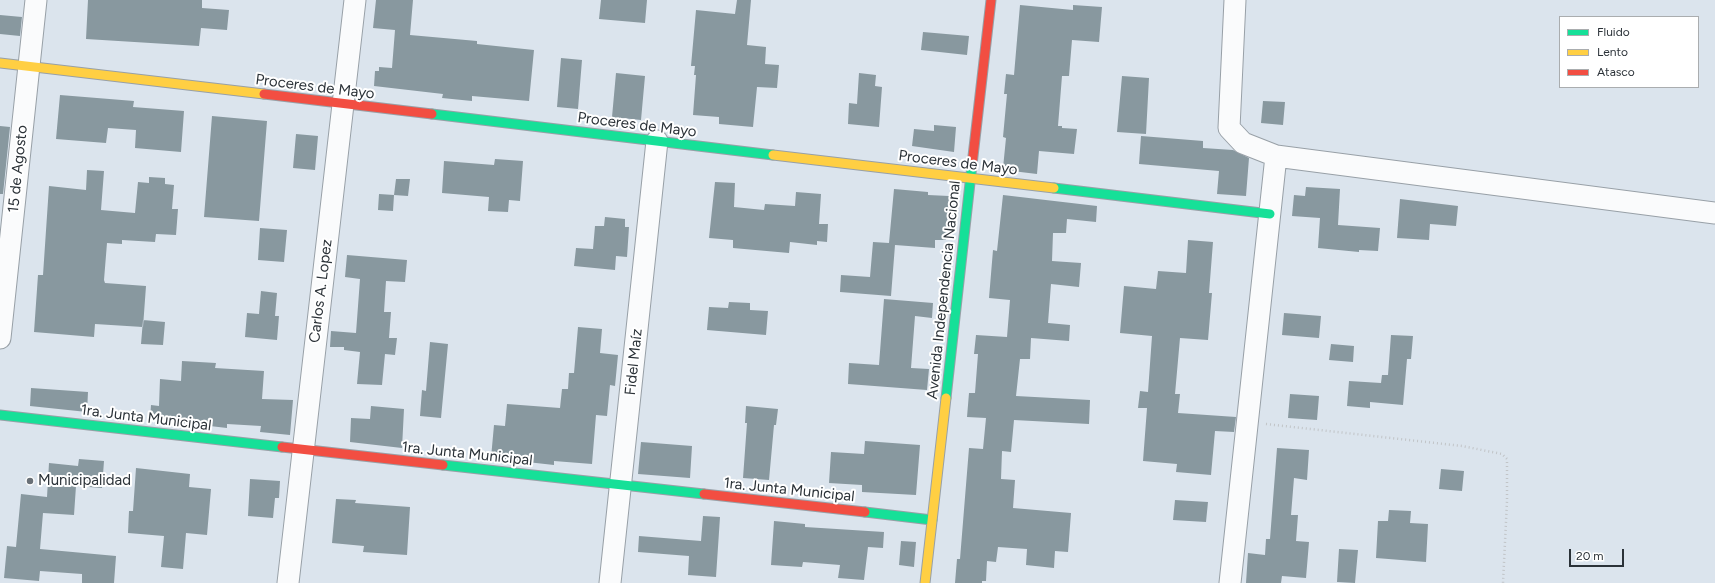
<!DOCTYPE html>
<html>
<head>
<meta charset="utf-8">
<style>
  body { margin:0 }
  #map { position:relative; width:1715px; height:583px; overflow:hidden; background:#dbe4ed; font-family:Figtree,sans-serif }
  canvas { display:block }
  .legend { position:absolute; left:1559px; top:16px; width:140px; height:72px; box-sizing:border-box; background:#fff; border:1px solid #aaadaf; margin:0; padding:5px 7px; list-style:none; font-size:12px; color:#2b3238 }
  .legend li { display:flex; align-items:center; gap:8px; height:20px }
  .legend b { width:20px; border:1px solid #aaadaf }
  .scale { position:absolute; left:1569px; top:549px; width:55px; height:18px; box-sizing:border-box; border:2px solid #2b3238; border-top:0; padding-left:5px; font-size:12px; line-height:14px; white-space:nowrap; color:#2b3238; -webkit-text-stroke:3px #fff; paint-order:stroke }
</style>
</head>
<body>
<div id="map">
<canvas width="1715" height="583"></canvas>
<ul class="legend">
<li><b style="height:5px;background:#16e098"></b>Fluido</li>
<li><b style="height:5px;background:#ffcf43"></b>Lento</li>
<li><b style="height:5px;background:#f24e42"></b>Atasco</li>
</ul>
<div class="scale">20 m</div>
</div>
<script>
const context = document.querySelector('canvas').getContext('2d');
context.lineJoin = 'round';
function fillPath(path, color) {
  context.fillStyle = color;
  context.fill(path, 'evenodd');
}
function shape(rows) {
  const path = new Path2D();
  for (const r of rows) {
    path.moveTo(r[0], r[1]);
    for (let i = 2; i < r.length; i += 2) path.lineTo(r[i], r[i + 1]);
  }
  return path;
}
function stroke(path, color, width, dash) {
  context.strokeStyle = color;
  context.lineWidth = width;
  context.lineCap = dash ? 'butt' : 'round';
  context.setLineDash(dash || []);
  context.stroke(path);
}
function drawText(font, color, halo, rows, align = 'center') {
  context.font = font + ' Figtree,sans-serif';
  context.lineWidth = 4;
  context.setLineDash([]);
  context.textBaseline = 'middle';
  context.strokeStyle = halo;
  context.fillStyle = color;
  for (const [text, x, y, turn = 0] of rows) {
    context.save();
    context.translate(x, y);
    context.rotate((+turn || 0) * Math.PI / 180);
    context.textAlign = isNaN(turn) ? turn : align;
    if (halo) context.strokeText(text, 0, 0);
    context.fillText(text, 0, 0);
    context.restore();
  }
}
fillPath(shape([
  [88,0,202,0,202,8,229,10,227,30,201,28,199,46,86,39],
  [376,0,413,0,410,35,477,41,477,44,534,50,529,101,472,96,472,101,442,98,443,94,374,86,375,71,379,71,379,67,392,68,395,30,373,28],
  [601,0,647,0,645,23,599,19],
  [737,0,751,0,747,45,766,47,765,64,779,65,777,88,757,87,753,127,719,124,719,117,693,115,696,75,694,75,695,66,691,66,696,10,735,14],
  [1020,5,1073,10,1073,5,1102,7,1099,42,1072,40,1069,76,1062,76,1058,126,1062,126,1062,128,1077,129,1074,154,1039,151,1037,174,1004,170,1003,168,1006,138,1003,137,1007,94,1004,94,1006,74,1014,75],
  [0,15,22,17,20,36,0,34],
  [923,32,969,36,967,55,921,50],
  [561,58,582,60,578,109,557,107],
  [616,73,645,76,641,120,612,117],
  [859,73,876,75,875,86,882,87,879,127,848,124,849,103,857,104],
  [1122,76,1149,78,1146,134,1117,132],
  [60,95,134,101,133,107,184,111,181,152,135,148,136,130,108,128,106,143,56,139],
  [1263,101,1285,102,1283,125,1261,123],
  [212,116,267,121,259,221,204,217],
  [934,125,956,127,954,152,912,146,914,129,934,131],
  [0,126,10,127,3,194,0,194],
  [296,134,318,136,315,170,293,168],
  [1141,136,1203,141,1203,148,1233,150,1249,158,1246,196,1217,194,1219,171,1139,164],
  [495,159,523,161,520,201,509,200,508,212,488,211,489,197,442,193,444,161,494,165],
  [87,170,104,171,101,210,135,213,138,182,149,183,149,177,165,178,165,184,174,185,172,209,178,209,176,235,156,234,155,242,122,240,122,244,107,243,104,280,105,283,146,286,143,327,95,324,94,337,34,332,38,275,43,275,49,186,86,190],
  [396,179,410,179,408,196,394,195],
  [715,182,735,183,734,207,764,210,765,204,795,206,796,192,821,194,819,224,828,224,827,242,817,241,817,245,790,242,789,253,733,248,733,240,709,238],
  [1306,187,1340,189,1338,225,1380,228,1378,251,1359,250,1359,252,1318,248,1320,218,1292,216,1294,195,1305,196],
  [894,189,928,192,928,195,949,196,946,240,935,240,935,248,895,245,891,296,840,292,841,275,870,277,873,242,889,243],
  [379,194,394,195,393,211,378,210],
  [1003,195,1097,206,1096,222,1067,219,1066,233,1053,233,1052,261,1081,263,1079,287,1051,284,1048,323,1070,325,1069,341,1031,338,1030,359,1020,359,1016,396,1090,400,1089,424,1014,420,1011,452,1002,451,1001,479,1015,480,1013,508,1071,513,1068,552,1055,551,1054,568,1026,565,1027,549,998,547,996,562,987,561,986,581,982,581,982,583,955,583,957,559,960,559,969,448,983,449,986,418,967,417,969,393,975,393,978,354,974,354,976,335,1007,337,1010,300,989,298,993,250,997,251],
  [1400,199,1458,206,1456,226,1430,224,1429,240,1397,238],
  [605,217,625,219,625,227,629,227,627,257,616,256,615,270,574,266,576,248,593,249,595,226,604,226],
  [260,228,287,230,284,262,258,260],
  [1188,240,1213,242,1209,293,1212,293,1208,340,1180,338,1175,394,1180,394,1178,413,1236,417,1234,432,1215,431,1211,475,1176,472,1177,464,1143,461,1147,408,1138,408,1140,391,1148,392,1152,336,1120,333,1124,286,1156,289,1158,271,1186,273],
  [347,255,407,260,405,282,386,281,384,312,391,312,389,338,397,338,395,355,385,354,382,385,357,384,360,352,344,350,344,347,330,347,331,331,356,333,360,279,345,277],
  [261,291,277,293,275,316,279,316,277,340,245,337,247,313,259,314],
  [884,299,933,303,932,318,915,316,911,368,929,369,927,390,848,384,849,363,879,365],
  [729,302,750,303,750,310,768,311,766,335,707,330,709,307,728,308],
  [1284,313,1321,316,1319,338,1282,335],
  [143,320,165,322,163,345,141,344],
  [578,327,602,329,600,353,618,355,615,386,610,385,607,416,596,415,592,464,554,461,554,465,491,458,494,425,505,426,507,404,560,408,562,389,568,389,569,373,574,373],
  [1391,335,1413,336,1411,359,1407,359,1403,405,1370,402,1370,408,1347,406,1349,381,1381,383,1382,375,1388,375],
  [430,342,448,344,441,418,420,416,422,390,426,391],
  [1331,344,1354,346,1353,362,1329,360],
  [182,361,216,363,215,368,264,371,262,399,293,400,290,435,260,432,261,426,227,424,227,428,150,419,151,405,159,406,160,379,181,381],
  [31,388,88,392,87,412,30,406],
  [1290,394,1319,396,1317,420,1288,418],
  [371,406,404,409,402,448,350,442,351,418,370,419],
  [746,406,778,409,776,425,774,425,769,480,743,478,747,423,745,423],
  [865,441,920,445,916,495,862,492,862,485,829,483,831,452,864,454],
  [641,442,692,446,690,478,638,474],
  [1277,448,1309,450,1307,480,1294,478,1291,515,1298,515,1296,541,1309,542,1306,578,1282,576,1281,583,1246,583,1248,553,1265,555,1266,539,1270,539],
  [79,459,104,461,102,488,76,486,74,515,43,513,40,549,116,556,114,583,82,583,82,574,40,571,39,581,4,578,7,546,16,547,21,494,47,497,49,463,78,466],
  [136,468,190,474,189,487,211,489,207,535,186,533,183,569,161,567,164,536,128,533,129,511,133,511],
  [1441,469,1464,471,1462,491,1439,489],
  [250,479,280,481,279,498,275,498,273,518,248,516],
  [336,499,356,500,355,503,410,507,407,555,363,552,364,546,332,543],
  [1175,500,1208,502,1206,522,1173,520],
  [1389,510,1411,511,1410,523,1428,524,1426,562,1376,558,1378,521,1388,521],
  [703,516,720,517,716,577,688,575,689,556,638,552,639,536,701,541],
  [774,521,805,524,805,527,884,532,883,548,868,547,864,580,838,578,840,565,803,562,802,567,771,565],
  [901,541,916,542,914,567,899,565],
  [1339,549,1358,550,1355,583,1337,582]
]), '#88989f');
const street = shape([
  [1235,0,1229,128,1243,143,1276,156,1715,213],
  [0,338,36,0],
  [288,583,355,0],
  [610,583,657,141],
  [1230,583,1276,156]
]);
const fast = shape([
  [432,114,773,155],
  [1054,188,1270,214],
  [946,398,972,165],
  [0,415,282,447],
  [443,465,704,494],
  [865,512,932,520]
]);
const slow = shape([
  [0,63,264,94],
  [773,155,1054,188],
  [925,583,946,398]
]);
const jam = shape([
  [264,94,432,114],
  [972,165,991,0],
  [282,447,443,465],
  [704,494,865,512]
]);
stroke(street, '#98a0a7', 23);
stroke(fast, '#98a0a7', 11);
stroke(slow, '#98a0a7', 11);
stroke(jam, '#98a0a7', 11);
stroke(shape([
  [1266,424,1462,446,1502,454,1507,459,1507,501,1503,583]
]), '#c1c4c7', 2.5, [1, 3]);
stroke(street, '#fafbfc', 21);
stroke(fast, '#16e098', 9);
stroke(slow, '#ffcf43', 9);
stroke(jam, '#f24e42', 9);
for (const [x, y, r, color] of [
  [30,481,4,"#697077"]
]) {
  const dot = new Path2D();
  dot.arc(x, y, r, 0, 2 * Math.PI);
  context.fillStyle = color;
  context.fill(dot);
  stroke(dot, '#fff', 1.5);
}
drawText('15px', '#2b3238', '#fff', [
  ["Proceres de Mayo",315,87,7],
  ["Proceres de Mayo",637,125,7],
  ["Proceres de Mayo",958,163,7],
  ["15 de Agosto",18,169,-84],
  ["Avenida Independencia Nacional",944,290,-84],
  ["Carlos A. Lopez",321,291,-83],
  ["Fidel Maíz",634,362,-84],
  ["1ra. Junta Municipal",146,418,7],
  ["1ra. Junta Municipal",467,454,6],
  ["1ra. Junta Municipal",789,490,6]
]);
drawText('15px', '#2b3238', '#fff', [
  ["Municipalidad",38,481]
], 'left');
</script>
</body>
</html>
